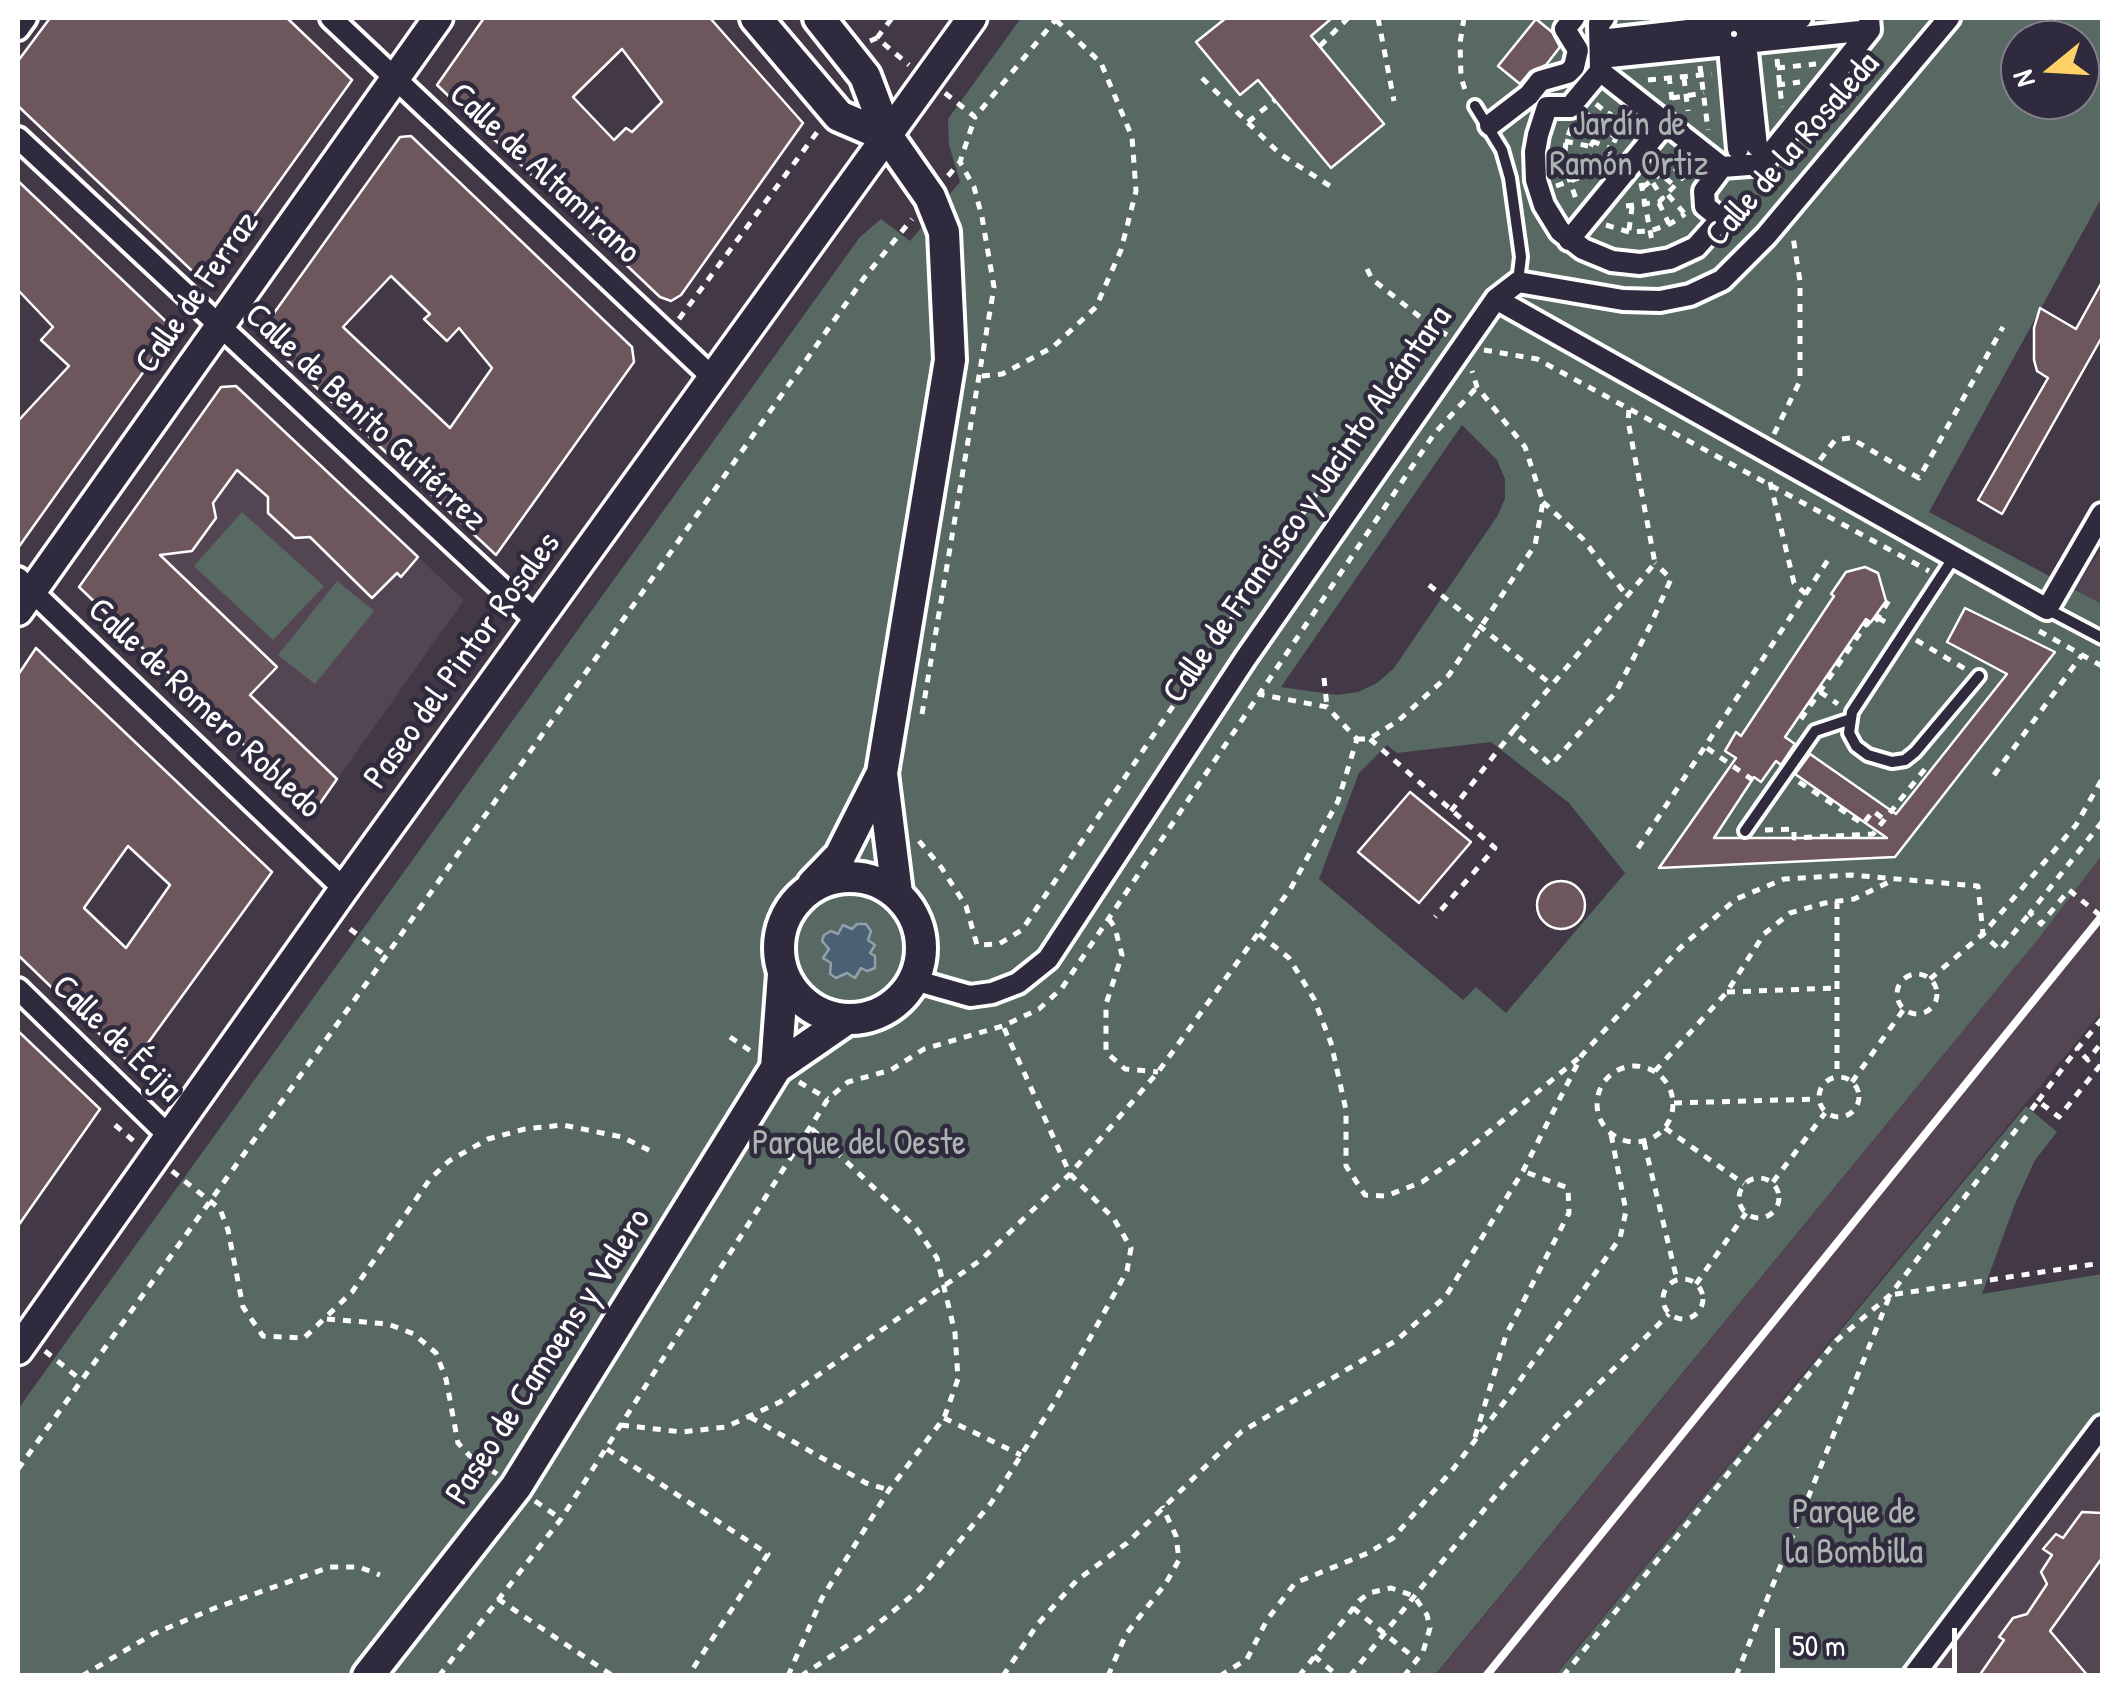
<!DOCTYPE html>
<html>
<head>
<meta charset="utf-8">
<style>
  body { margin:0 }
  #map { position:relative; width:2120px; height:1693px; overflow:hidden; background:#423846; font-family:"Patrick Hand",sans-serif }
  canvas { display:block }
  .frame { position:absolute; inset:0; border:20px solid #fff; pointer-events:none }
  .north { position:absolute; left:2000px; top:20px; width:100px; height:100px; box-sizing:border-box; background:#2f2a3d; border:2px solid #827f8b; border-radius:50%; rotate:252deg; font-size:28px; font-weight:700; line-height:40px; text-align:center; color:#fff }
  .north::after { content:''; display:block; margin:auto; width:35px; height:45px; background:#ffd166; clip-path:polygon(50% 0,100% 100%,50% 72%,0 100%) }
  .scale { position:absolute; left:1775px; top:1628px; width:182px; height:45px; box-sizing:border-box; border:5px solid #fff; border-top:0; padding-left:12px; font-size:30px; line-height:35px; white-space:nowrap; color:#fff; -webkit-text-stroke:8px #2f2a3d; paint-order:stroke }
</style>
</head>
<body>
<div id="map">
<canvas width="2120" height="1693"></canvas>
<div class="frame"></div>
<div class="north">N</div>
<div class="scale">50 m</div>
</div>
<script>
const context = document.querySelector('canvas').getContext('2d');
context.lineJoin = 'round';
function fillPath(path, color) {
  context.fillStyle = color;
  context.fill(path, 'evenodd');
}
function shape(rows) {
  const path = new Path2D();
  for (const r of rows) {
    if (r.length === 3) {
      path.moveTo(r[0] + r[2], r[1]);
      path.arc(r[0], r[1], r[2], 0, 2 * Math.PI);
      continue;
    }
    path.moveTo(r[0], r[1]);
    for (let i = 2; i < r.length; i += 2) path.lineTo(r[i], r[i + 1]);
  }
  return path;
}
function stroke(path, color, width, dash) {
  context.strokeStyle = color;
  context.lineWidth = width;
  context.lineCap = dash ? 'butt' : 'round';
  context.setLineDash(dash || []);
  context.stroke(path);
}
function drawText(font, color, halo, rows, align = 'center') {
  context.font = font + ' "Patrick Hand",sans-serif';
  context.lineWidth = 9;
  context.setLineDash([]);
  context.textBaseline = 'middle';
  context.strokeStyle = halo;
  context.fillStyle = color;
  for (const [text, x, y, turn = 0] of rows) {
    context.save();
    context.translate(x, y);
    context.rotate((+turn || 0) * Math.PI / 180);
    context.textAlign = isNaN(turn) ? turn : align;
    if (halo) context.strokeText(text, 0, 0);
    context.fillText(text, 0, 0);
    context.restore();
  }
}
fillPath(shape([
  [236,386,464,600,314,812,79,587,221,387],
  [2102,547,2102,604,2075,589],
  [2102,855,2102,1011,1555,1675,1435,1676,2039,938],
  [2102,1440,2102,1675,1924,1675]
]), '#534551');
fillPath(shape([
  [1021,18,2102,18,2102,197,1929,512,2102,604,2102,855,2039,938,1435,1675,18,1676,18,1409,860,237,881,219,910,241,960,182,949,145,948,119],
  [2020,40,2080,40,2080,100,2020,100],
  [1462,425,1497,460,1505,479,1505,498,1498,515,1394,668,1377,683,1358,692,1337,695,1281,687],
  [1491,742,1569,803,1625,873,1506,1013,1476,987,1463,1000,1319,879,1359,773,1387,745,1397,753],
  [242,512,324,586,273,640,194,566],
  [337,581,374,611,315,684,278,655],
  [2026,1106,2057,1132,2035,1160,2015,1204,1982,1294,2102,1274,2102,1440,1924,1675,1555,1676]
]), '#576962');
const water = shape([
  [857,924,866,924,871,931,868,940,875,945,870,953,875,956,875,968,867,971,861,968,855,978,847,973,836,978,830,974,831,963,823,958,829,949,822,941,824,935,831,931,838,934,843,925,852,929,857,924]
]);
fillPath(water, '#496173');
stroke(water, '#92a0ab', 2.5);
const building = shape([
  [50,18,287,18,352,80,206,284,18,106,18,61,50,18],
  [484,18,710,18,803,123,681,295,671,301,660,297,437,85,484,18],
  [622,49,662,102,632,132,626,128,614,140,573,97,622,49],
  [1226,18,1332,18,1311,36,1384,124,1331,168,1258,80,1240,95,1196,42,1226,18],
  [1536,19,1552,32,1560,47,1546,65,1530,72,1520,84,1498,66,1536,19],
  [411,136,632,347,634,362,496,555,259,334,400,137,411,136],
  [391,276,430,314,424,319,447,341,459,328,492,368,450,428,343,327,391,276],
  [18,181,174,329,18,548,18,421,69,366,41,340,53,327,18,290,18,181],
  [2102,282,2102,337,2002,514,1978,500,2048,378,2037,371,2034,360,2034,328,2040,308,2076,329,2102,282],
  [236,386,418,557,401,577,397,573,372,598,310,537,295,538,268,513,268,497,237,470,213,503,216,518,192,551,160,555,277,667,250,695,337,779,314,812,79,587,221,387,236,386],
  [1865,567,1878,573,1886,601,1871,622,1866,619,1785,737,1795,744,1781,765,1776,761,1761,782,1754,777,1714,838,1887,838,1795,774,1810,754,1896,814,2007,674,1947,642,1965,608,2055,652,1895,857,1659,868,1736,758,1725,751,1736,732,1741,736,1834,596,1831,594,1846,572,1865,567],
  [36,648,272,872,132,1065,18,955,18,675,36,648],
  [128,846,170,885,126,948,84,908,128,846],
  [1410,792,1471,842,1419,903,1358,852,1410,792],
  [1561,905,24],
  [18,1031,100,1109,18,1226,18,1031],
  [2082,1512,2102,1513,2102,1558,2050,1631,2088,1676,1979,1676,2004,1640,1999,1637,2013,1618,2027,1614,2047,1584,2041,1572,2052,1555,2043,1549,2056,1534,2063,1538,2082,1512]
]);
fillPath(building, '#6d575c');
stroke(building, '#fff', 2.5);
const lane = shape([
  [1475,106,1502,150,1510,178,1521,257,1518,281],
  [1954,557,1852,712,1849,733,1856,746,1868,755,1892,762,1905,760,1915,752,1979,676],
  [2047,609,2102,638],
  [1745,831,1815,731,1848,720]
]);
const street = shape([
  [331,18,712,377],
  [1604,18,1599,24,1600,71,1570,107,1547,107,1538,135,1535,152,1536,180,1544,205,1560,231,1583,249,1612,261,1640,264,1670,259,1696,247,1721,219,1705,206,1704,191,1722,167],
  [1734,34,13],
  [1746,28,1752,22,1801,18],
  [18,29,26,18],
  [1747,38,1754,42,1870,30],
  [1600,40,1715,27,1721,30],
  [1741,45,1747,52,1757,146],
  [1729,47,1738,149],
  [1600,58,1717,46,1723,43],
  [1600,71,1722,167,1762,164,1870,30,1869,18],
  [1490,125,1529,95,1540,81,1568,73,1574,67,1578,50,1565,29,1574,18],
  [18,138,538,622],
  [1569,240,1666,122],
  [1496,299,2047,609,2102,514],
  [18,578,344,889],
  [914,980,970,996,992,993,1018,983,1048,959,1245,659,1496,299,1518,282,1623,300,1660,301,1690,295,1722,280,1766,236,1949,18],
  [18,989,169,1136],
  [1913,1676,2102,1426]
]);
const secondary = shape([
  [18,611,438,18],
  [18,1350,344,889,972,18]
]);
const primary = shape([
  [756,18,839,116,888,137],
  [819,18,865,76,888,137,930,197,944,232,950,360,882,773,897,893],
  [850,948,71],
  [813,884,840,856,882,773],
  [776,1068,783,974],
  [368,1676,516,1487,776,1068,847,1019]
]);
stroke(lane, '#fff', 18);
stroke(street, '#fff', 28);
stroke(secondary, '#fff', 35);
stroke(primary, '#fff', 38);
stroke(shape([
  [1378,18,1394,101],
  [1464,18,1460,43,1461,77,1466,93],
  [877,38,892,18],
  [870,41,877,38,909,65],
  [1320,46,1348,18],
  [1777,59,1782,107],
  [1700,66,1708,130],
  [1777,68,1816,64],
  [1669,76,1672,100],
  [1202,78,1280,154,1330,186],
  [1684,78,1688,111],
  [1648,80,1712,74],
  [1777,85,1800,82],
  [945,93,975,117,1057,18],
  [1672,98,1704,93],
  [1596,104,1630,132],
  [1587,114,1621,142],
  [1248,122,1275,100],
  [1575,126,1594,137],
  [1571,128,1566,141,1564,164,1576,199],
  [1565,141,1588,146],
  [1592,141,1609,148],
  [1607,157,1616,138],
  [1662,158,1684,176],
  [1562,165,1605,160],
  [1653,168,1675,186],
  [948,176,960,162,975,117],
  [1592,178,1590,147,1614,107],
  [1641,183,1652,241],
  [1653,183,1663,199],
  [1556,186,1590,174],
  [1643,187,1660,174],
  [1668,195,1684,213],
  [1659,203,1669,224],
  [1626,206,1659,202,1687,173],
  [1606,225,1629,232,1650,231,1670,224,1685,214],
  [1629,230,1632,207],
  [1367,269,1372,279,1430,325],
  [679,319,818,131],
  [1484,350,1537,359,1929,571],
  [982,376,1002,374,1053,347,1096,307,1121,250,1136,191,1132,137,1101,63,1056,20],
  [1629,410,1628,421,1655,563,1513,731,1551,765,1616,692,1650,626,1671,579,1655,563],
  [1774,434,1800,381,1800,281,1793,237],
  [1820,460,1835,440,1850,438,1919,478,2003,327],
  [1770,482,1794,583,1807,595],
  [1543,502,1582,538,1627,596],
  [1429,585,1552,685],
  [1878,618,1889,624],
  [2039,631,2102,666],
  [1916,640,1967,670],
  [1324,678,1327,707],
  [1820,692,1838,704],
  [922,714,994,287,982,217,974,187,960,162],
  [1801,719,1867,623,1871,626,1878,618,1891,597],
  [1357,739,1369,739,1398,721,1449,675,1535,545,1543,502,1525,447,1477,387,1472,371],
  [1370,739,1495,848,1435,917],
  [1707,748,1757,783],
  [1994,775,2082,655],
  [1799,782,1863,824,1873,811,1885,820],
  [1451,811,1513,731],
  [1765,830,1794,829,1794,838,1873,834,1928,765],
  [919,841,941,867,966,906,977,945,999,944,1022,930,1430,325,1447,335],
  [1638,848,1830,557],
  [1837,901,1837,1077],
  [1109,919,1115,928,1122,955,1106,1004,1106,1052,1125,1069,1158,1072],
  [350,929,386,956],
  [1259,934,1289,958,1314,999,1331,1043,1346,1110,1346,1166,1365,1195,1386,1196,1422,1182,1457,1158,1580,1057],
  [1917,994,20],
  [1930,979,1983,934,2076,825,2102,779],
  [1727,992,1837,988],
  [2102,1019,2077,1049,2088,1060,2102,1042],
  [730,1037,752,1052],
  [1635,1104,38],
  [1655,1071,1727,992,1764,934,1790,913,1825,903,1854,899,1891,881],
  [1839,1097,20],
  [799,1082,828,1099],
  [1852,1082,1904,1009],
  [2038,1101,2077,1049],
  [1674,1103,1818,1099],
  [115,1125,136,1143],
  [1665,1128,1744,1184],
  [1644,1142,1677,1280],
  [172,1171,220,1209,228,1230,243,1307,263,1336,304,1338,352,1292,430,1179,449,1161,488,1139,525,1129,563,1125,622,1137,655,1153],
  [1759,1198,20],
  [1773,1182,1825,1113],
  [1683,1299,20],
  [1696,1284,1746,1213],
  [327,1319,388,1324,414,1334,436,1353,446,1379,458,1443,470,1456,497,1474],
  [45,1351,81,1380],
  [750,1417,866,1483,889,1490],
  [944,1418,1021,1455],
  [621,1425,682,1432,726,1427,780,1402,982,1259,1070,1174,1158,1072,1291,888,1338,801,1357,739,1327,707,1258,694],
  [1475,1437,1506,1335,1569,1213,1568,1188,1523,1171],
  [607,1449,768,1554,688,1676],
  [18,1469,386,956,864,278,912,219],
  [535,1501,561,1519],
  [498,1599,613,1676],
  [1353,1608,1417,1660],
  [1314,1656,1338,1676],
  [82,1676,153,1634,215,1608,330,1567,359,1567,380,1575],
  [439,1676,561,1519,828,1099,848,1082,891,1070,924,1049,1003,1026,1039,1009,1062,988,1434,434,1477,387],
  [788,1676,822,1598,889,1490,944,1418,958,1379,955,1333,937,1258,916,1228,810,1127],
  [801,1676,868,1632,920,1589,991,1503,1054,1403,1127,1271,1131,1248,1114,1219,1070,1174,1003,1026],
  [1003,1676,1037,1625,1076,1581,1127,1543,1241,1432,1397,1340,1446,1296,1523,1171,1582,1055,1680,948,1736,899,1784,879,1851,875,1978,886,1983,934,2000,950,2030,913],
  [1108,1676,1126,1634,1166,1583,1179,1560,1176,1536,1162,1506],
  [1220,1676,1247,1659,1267,1620,1295,1583,1368,1553,1393,1538,1454,1468,1511,1393,1620,1238,1626,1211,1611,1134],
  [1299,1676,1359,1601,1369,1593,1391,1588,1414,1596,1427,1615,1430,1628,1423,1652,1404,1676],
  [1350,1676,1504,1485,1562,1420,1669,1314],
  [1563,1676,1836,1341,1890,1295,2038,1101,2059,1117,2102,1063],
  [1736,1676,1890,1295,2102,1263]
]), '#fff', 5, [8, 8]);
stroke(lane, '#2f2a3d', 10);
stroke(street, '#2f2a3d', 20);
stroke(secondary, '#2f2a3d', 28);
stroke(primary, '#2f2a3d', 30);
stroke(shape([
  [1486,1676,2102,916]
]), '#fff', 8);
stroke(shape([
  [2102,822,2030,913,2041,924,2069,890,2102,917]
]), '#fff', 5, [8, 8]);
drawText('35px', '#abb4b0', '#2f2a3d', [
  ["Jardín de",1629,126],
  ["Ramón Ortiz",1629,166],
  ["Parque del Oeste",859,1145],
  ["Parque de",1854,1514],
  ["la Bombilla",1854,1554]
]);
drawText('35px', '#fff', '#2f2a3d', [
  ["Calle de la Rosaleda",1793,150,-49],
  ["Calle de Altamirano",544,174,43],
  ["Calle de Ferraz",198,293,-55],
  ["Calle de Benito Gutiérrez",365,418,43],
  ["Calle de Francisco y Jacinto Alcántara",1308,505,-55],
  ["Paseo del Pintor Rosales",463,661,-54],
  ["Calle de Romero Robledo",204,709,43],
  ["Calle de Écija",116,1039,44],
  ["Paseo de Camoens y Valero",549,1357,-57]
]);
</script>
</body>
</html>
